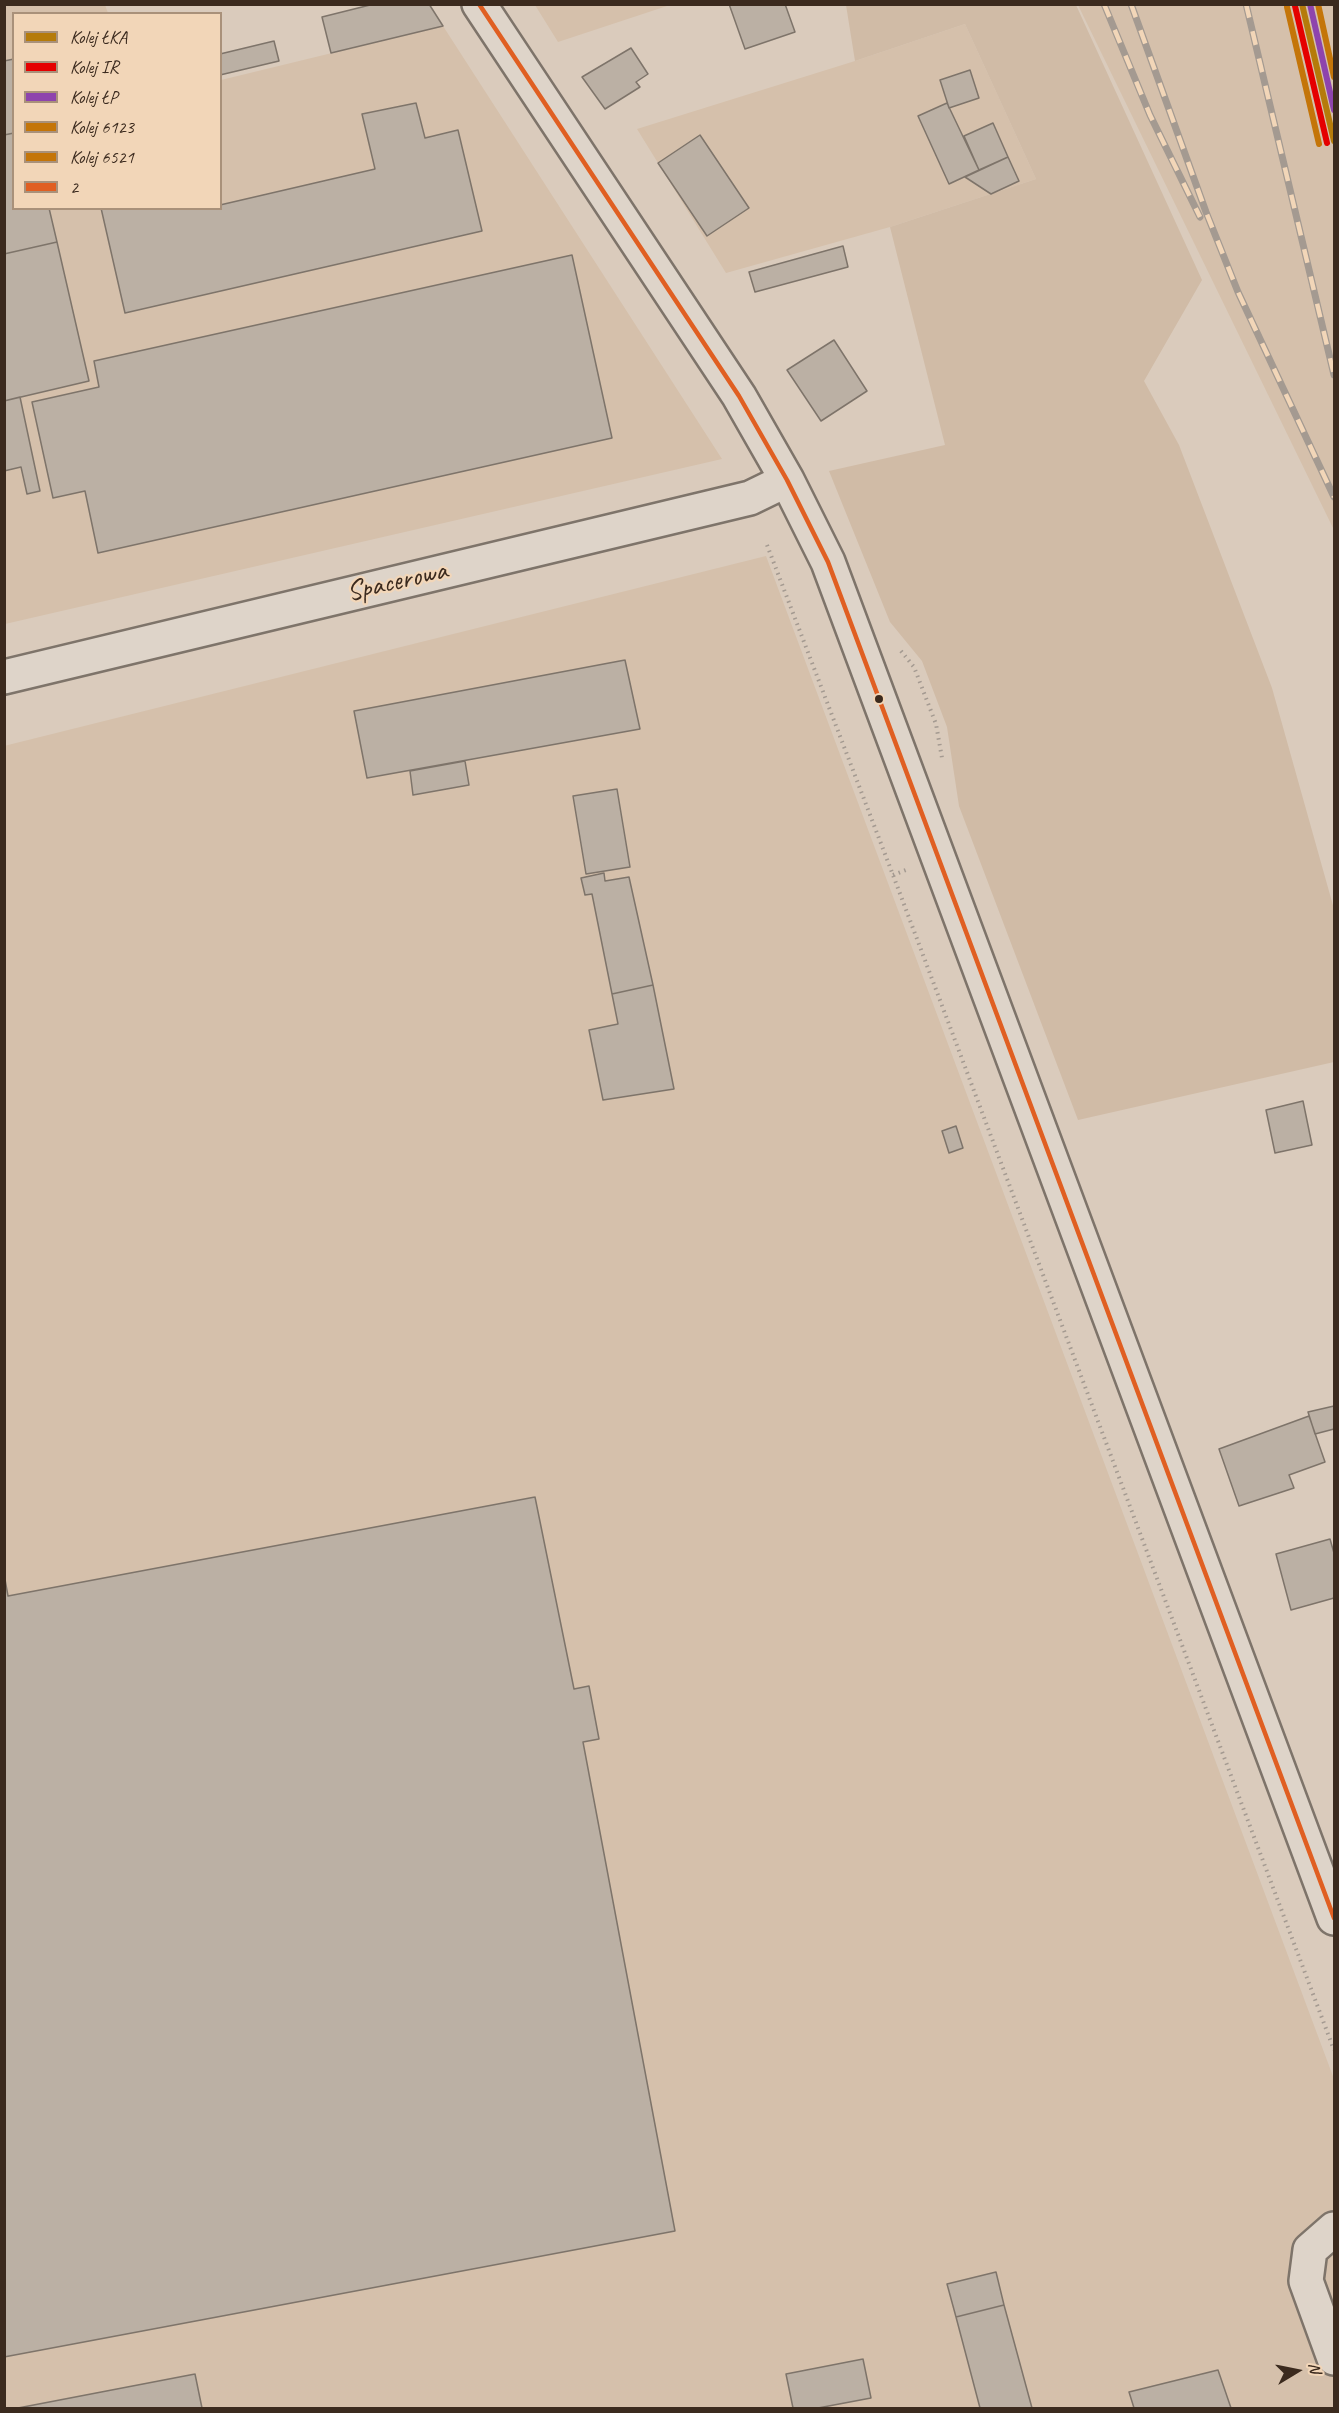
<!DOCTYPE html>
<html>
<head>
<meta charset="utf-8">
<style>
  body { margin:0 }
  #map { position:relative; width:1339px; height:2413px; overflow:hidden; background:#dacbbc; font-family:Caveat,sans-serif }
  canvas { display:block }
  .frame { position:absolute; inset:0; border:6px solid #3b2a1e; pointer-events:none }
  .legend { position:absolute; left:12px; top:12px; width:210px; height:198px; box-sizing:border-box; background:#f2d6b8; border:2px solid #a9917a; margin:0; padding:8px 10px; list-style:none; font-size:18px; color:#3b2a1e }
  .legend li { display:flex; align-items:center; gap:12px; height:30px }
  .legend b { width:30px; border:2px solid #a9917a }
  .north { position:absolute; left:1267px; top:2341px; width:60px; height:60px; -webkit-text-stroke:4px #f2d6b8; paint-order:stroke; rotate:80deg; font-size:16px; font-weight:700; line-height:24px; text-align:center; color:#3b2a1e }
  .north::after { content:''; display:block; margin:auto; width:21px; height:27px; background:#3b2a1e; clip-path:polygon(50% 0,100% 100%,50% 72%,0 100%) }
</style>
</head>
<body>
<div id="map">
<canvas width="1339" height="2413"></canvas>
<div class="frame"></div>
<ul class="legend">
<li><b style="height:8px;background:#b57b0a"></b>Kolej ŁKA</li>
<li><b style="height:8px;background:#e50000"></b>Kolej IR</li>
<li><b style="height:8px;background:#8e44ad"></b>Kolej ŁP</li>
<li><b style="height:8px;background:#c47509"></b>Kolej 6123</li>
<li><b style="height:8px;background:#c47509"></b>Kolej 6521</li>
<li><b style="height:8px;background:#e05f22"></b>2</li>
</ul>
<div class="north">N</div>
</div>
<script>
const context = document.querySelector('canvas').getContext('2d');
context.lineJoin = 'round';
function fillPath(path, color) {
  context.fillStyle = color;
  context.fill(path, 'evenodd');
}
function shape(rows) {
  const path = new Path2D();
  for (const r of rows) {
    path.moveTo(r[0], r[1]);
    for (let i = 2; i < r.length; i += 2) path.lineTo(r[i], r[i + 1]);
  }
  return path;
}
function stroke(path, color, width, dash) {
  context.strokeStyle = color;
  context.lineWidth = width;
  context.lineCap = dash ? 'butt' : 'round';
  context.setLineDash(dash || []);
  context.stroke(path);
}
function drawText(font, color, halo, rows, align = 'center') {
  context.font = font + ' Caveat,sans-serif';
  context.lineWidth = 4.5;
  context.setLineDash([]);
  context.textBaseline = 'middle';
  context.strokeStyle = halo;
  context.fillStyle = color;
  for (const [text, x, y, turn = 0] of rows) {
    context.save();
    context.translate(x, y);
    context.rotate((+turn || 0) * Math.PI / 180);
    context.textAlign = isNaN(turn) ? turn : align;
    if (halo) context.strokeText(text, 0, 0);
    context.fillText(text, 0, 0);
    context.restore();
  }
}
fillPath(shape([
  [4,5,105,5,108,13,14,14,14,208,220,208,221,80,443,26,722,459,5,624],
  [535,5,670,5,558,42],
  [1078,5,1334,5,1334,533,1333,528],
  [965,24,1036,179,890,227,726,273,637,129,855,61],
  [766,556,1334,2079,1334,2408,5,2408,4,746]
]), '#d5c0ab');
fillPath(shape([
  [846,5,1076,5,1202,280,1144,381,1179,445,1272,688,1334,909,1334,1062,1078,1120,959,806,947,727,922,661,890,622,829,471,945,445,890,227,1036,179,965,24,855,61]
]), '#d0bba6');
const building = shape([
  [374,4,429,4,443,26,331,53,322,17,374,4],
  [729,4,785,4,795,32,745,49,729,4],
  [274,41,279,61,220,75,220,54,274,41],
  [631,48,648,74,636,82,640,87,605,109,582,77,631,48],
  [14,59,14,133,4,135,4,61,14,59],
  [970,70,979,98,949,108,940,80,970,70],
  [416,103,425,138,458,130,482,231,125,313,101,208,220,208,220,205,375,169,362,114,416,103],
  [947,103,979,170,949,184,918,116,947,103],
  [993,123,1008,157,979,170,964,136,993,123],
  [14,133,14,208,49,208,57,242,4,254,4,135,14,133],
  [700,135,749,208,707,236,658,163,700,135],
  [1008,157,1019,181,991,194,965,177,1008,157],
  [57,242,89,381,4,401,4,254,57,242],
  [843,246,848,267,755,292,749,272,843,246],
  [572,255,612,438,98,553,85,491,53,498,32,402,99,387,94,361,572,255],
  [834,340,867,391,821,421,787,370,834,340],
  [20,397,40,491,27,494,21,467,4,471,4,401,20,397],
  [625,660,640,729,367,778,354,711,625,660],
  [465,761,469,785,413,795,410,771,465,761],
  [617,789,630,867,586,874,573,796,617,789],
  [604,873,605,881,629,877,653,985,612,994,592,894,585,895,581,878,604,873],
  [653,985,674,1089,603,1100,589,1030,618,1024,612,994,653,985],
  [1303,1101,1312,1145,1275,1153,1266,1110,1303,1101],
  [956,1126,963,1148,949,1153,942,1131,956,1126],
  [1334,1406,1334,1429,1315,1434,1308,1412,1334,1406],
  [1309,1416,1325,1462,1289,1475,1294,1488,1239,1506,1219,1449,1309,1416],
  [535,1497,574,1689,589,1686,599,1739,583,1742,675,2231,4,2357,4,1574,8,1596,535,1497],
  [1330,1539,1334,1553,1334,1598,1291,1610,1276,1554,1330,1539],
  [996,2272,1004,2305,956,2317,947,2284,996,2272],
  [1004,2305,1032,2408,980,2408,956,2317,1004,2305],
  [863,2359,871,2398,818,2408,793,2408,786,2374,863,2359],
  [1218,2370,1231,2408,1134,2408,1129,2392,1218,2370],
  [195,2374,202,2408,18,2408,195,2374]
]);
fillPath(building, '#bbb0a4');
stroke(building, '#7e746a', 1.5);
const minor = shape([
  [479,4,739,396,787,480,828,562,1334,1918],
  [4,677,750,498,787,480],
  [1334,2229,1310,2250,1306,2281,1334,2358]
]);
stroke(minor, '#7e746a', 38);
stroke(shape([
  [767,545,893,875,1334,2050],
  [901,651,914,667,936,724,942,758],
  [893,875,906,870]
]), '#a49a91', 4, [1.5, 4.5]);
stroke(minor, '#ded4c9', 33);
const rail = shape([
  [1104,4,1150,115,1200,217],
  [1131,4,1206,212,1238,292,1334,497],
  [1246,4,1334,375]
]);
stroke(rail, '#a49a91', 7);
stroke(rail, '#f2d6b8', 4.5, [14]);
stroke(shape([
  [479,4,739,396,787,480,828,562,1334,1918]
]), '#e05f22', 4.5);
stroke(shape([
  [1302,4,1334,141]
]), '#b57b0a', 6);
stroke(shape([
  [1295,6,1327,143]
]), '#e50000', 6);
stroke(shape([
  [1310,4,1334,110]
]), '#8e44ad', 6);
stroke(shape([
  [1287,7,1319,144]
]), '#c47509', 6);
stroke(shape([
  [1318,4,1334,77]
]), '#c47509', 6);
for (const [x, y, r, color] of [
  [879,699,5,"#3b2a1e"]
]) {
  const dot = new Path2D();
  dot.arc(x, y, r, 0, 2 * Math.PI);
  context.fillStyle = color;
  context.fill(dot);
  stroke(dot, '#f2d6b8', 2);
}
drawText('28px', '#3b2a1e', '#f2d6b8', [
  ["Spacerowa",397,582,-13]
]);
</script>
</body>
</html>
